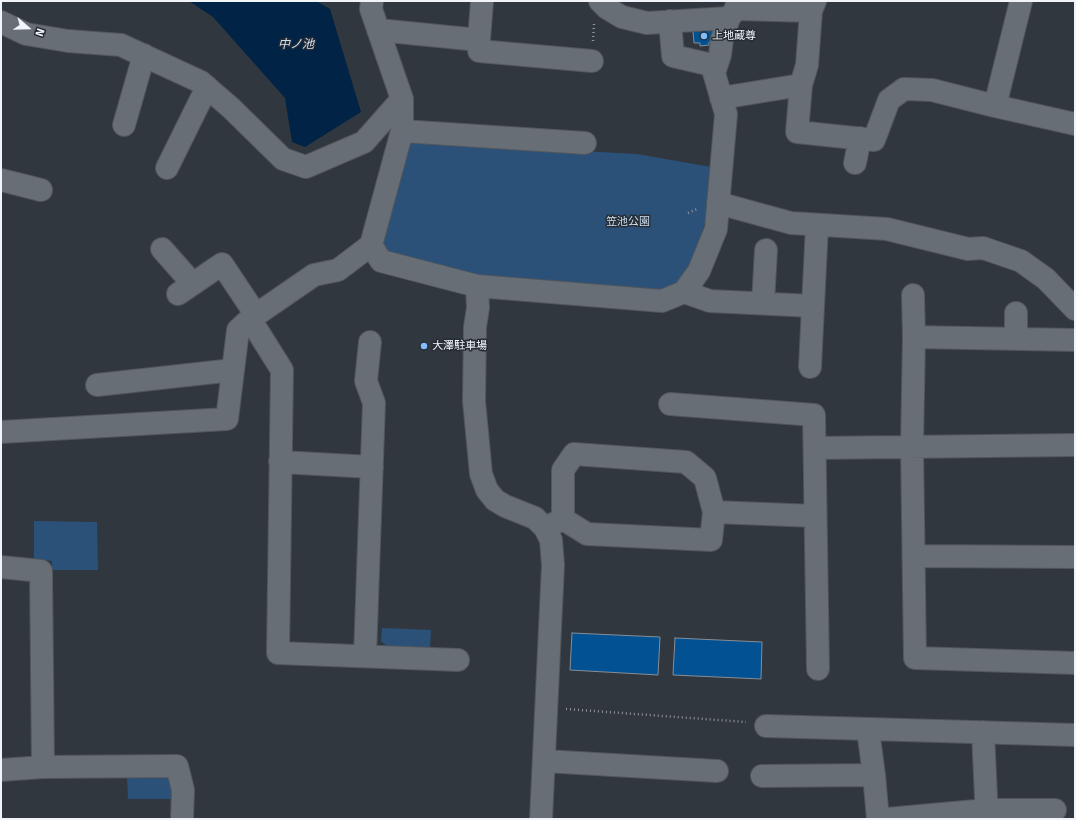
<!DOCTYPE html>
<html>
<head>
<meta charset="utf-8">
<style>
  body { margin:0 }
  #map { position:relative; width:1076px; height:820px; overflow:hidden; background:#31373e; font-family:Signika,sans-serif }
  canvas { display:block }
  .frame { position:absolute; inset:0; border:2px solid #f1f5fa; pointer-events:none }
  .north { position:absolute; left:8px; top:8px; width:40px; height:40px; -webkit-text-stroke:3px #272d34; paint-order:stroke; rotate:110deg; font-size:11px; font-weight:700; line-height:16px; text-align:center; color:#f1f5fa }
  .north::after { content:''; display:block; margin:auto; width:14px; height:18px; background:#f1f5fa; clip-path:polygon(50% 0,100% 100%,50% 72%,0 100%) }
</style>
</head>
<body>
<div id="map">
<canvas width="1076" height="820"></canvas>
<div class="frame"></div>
<div class="north">N</div>
</div>
<script>
const context = document.querySelector('canvas').getContext('2d');
context.lineJoin = 'round';
function fillPath(path, color) {
  context.fillStyle = color;
  context.fill(path, 'evenodd');
}
function shape(rows) {
  const path = new Path2D();
  for (const r of rows) {
    path.moveTo(r[0], r[1]);
    for (let i = 2; i < r.length; i += 2) path.lineTo(r[i], r[i + 1]);
  }
  return path;
}
function stroke(path, color, width, dash) {
  context.strokeStyle = color;
  context.lineWidth = width;
  context.lineCap = dash ? 'butt' : 'round';
  context.setLineDash(dash || []);
  context.stroke(path);
}
function drawText(font, color, halo, rows, align = 'center') {
  context.font = font + ' Signika,"Noto Sans JP",sans-serif';
  context.lineWidth = 3;
  context.setLineDash([]);
  context.textBaseline = 'middle';
  context.strokeStyle = halo;
  context.fillStyle = color;
  for (const [text, x, y, turn = 0] of rows) {
    context.save();
    context.translate(x, y);
    context.rotate((+turn || 0) * Math.PI / 180);
    context.textAlign = isNaN(turn) ? turn : align;
    if (halo) context.strokeText(text, 0, 0);
    context.fillText(text, 0, 0);
    context.restore();
  }
}
fillPath(shape([
  [410,142,637,154,711,167,710,205,692,268,678,286,656,294,474,276,387,255,381,246],
  [34,521,97,522,98,570,52,570,52,561,34,559],
  [382,628,431,630,430,649,387,646,381,641],
  [164,775,172,783,172,799,128,799,127,777]
]), '#2c5179');
fillPath(shape([
  [189,1,316,1,330,9,361,112,305,147,292,142,285,98,213,17]
]), '#002346');
const building = shape([
  [714,29,715,42,709,42,709,45,700,46,700,43,694,43,693,31,714,29],
  [572,633,660,637,658,675,570,670,572,633],
  [675,638,762,642,761,679,673,675,675,638]
]);
fillPath(building, '#015193');
stroke(building, '#878e96', 1);
const minor = shape([
  [372,1,371,9,402,99,402,131,371,245,381,261,477,286,662,301,684,292,699,271,716,229,726,114,714,73,720,55,722,39,729,18,736,9,737,1],
  [600,1,607,8,622,17,647,23,729,18],
  [736,9,811,11],
  [670,21,673,56,716,66],
  [1,22,26,34,68,41,121,45,201,82,231,108,283,159,306,167,364,142,402,99],
  [378,30,479,40,479,51,592,61],
  [479,40,482,1],
  [801,85,807,65,811,11,815,1],
  [721,98,801,85,797,132,874,140,889,100,904,89,932,90,995,106,1075,124],
  [995,106,1021,1],
  [124,125,144,55],
  [402,131,585,143],
  [855,163,860,138],
  [167,168,207,87],
  [1,180,41,190],
  [718,203,791,223,887,229,968,249,983,248,1021,261,1046,279,1075,309],
  [162,249,193,284],
  [477,286,478,308,475,327,474,401,481,474,487,490,495,500,505,506,535,518,545,528,551,540,553,565,541,819],
  [684,292,710,301,813,306],
  [178,294,222,264,256,315],
  [913,295,914,337],
  [763,303,766,250],
  [250,319,282,370,278,653,458,660],
  [1016,339,1016,313],
  [1075,340,914,337,912,446,915,658,1075,663],
  [810,367,817,225],
  [97,385,233,370],
  [670,404,814,415,818,669],
  [1,432,227,419,238,330,250,319,314,275,338,270,371,245],
  [815,448,1075,445],
  [280,462,372,467],
  [714,512,815,516],
  [545,528,563,519,563,470,574,454,686,462,705,478,714,512,711,540,587,534,563,519],
  [914,556,1075,557],
  [1,567,41,571,43,767],
  [365,656,374,403,366,381,370,342],
  [766,726,1075,735],
  [868,730,874,775,878,819],
  [983,732,987,819],
  [544,761,717,771],
  [1,770,43,767,177,766,183,790,182,819],
  [762,776,874,775],
  [887,819,987,810,1055,810]
]);
stroke(minor, '#51565c', 24);
stroke(shape([
  [593,41,594,24],
  [688,213,697,209],
  [566,709,746,722]
]), '#90959b', 2.5, [1, 3]);
stroke(minor, '#676e76', 22);
for (const [x, y, r, color] of [
  [704,36,4,"#83bcfb"],
  [424,346,4,"#83bcfb"]
]) {
  const dot = new Path2D();
  dot.arc(x, y, r, 0, 2 * Math.PI);
  context.fillStyle = color;
  context.fill(dot);
  stroke(dot, '#272d34', 1.5);
}
drawText('11px', '#f1f5fa', '#272d34', [
  ["上地蔵尊",712,36],
  ["大澤駐車場",432,346]
], 'left');
drawText('11px', '#cedff1', '#272d34', [
  ["笠池公園",628,222]
]);
drawText('italic 12px', '#cfe0f2', '#272d34', [
  ["中ノ池",296,45]
]);
</script>
</body>
</html>
